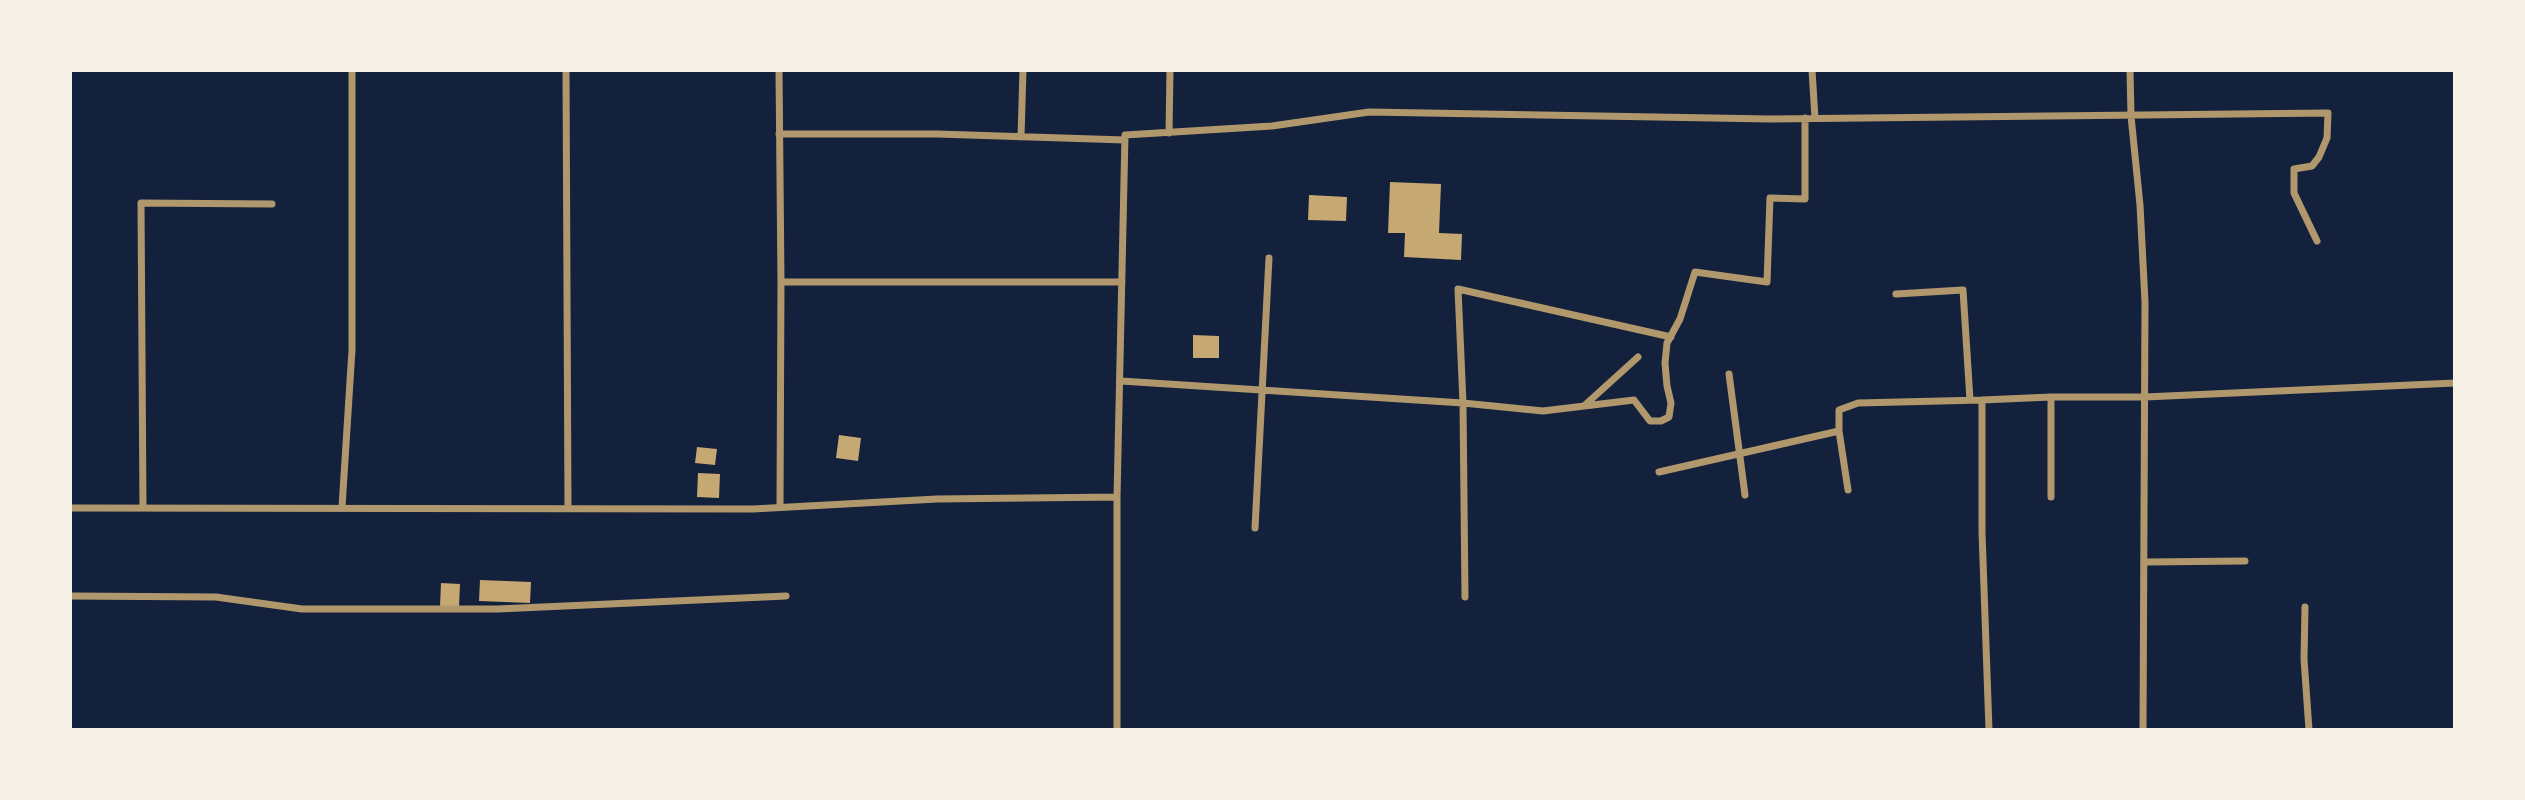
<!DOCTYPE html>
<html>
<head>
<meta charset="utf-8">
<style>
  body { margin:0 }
  #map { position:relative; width:2525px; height:800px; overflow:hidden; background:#14213d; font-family:"Asap Condensed",sans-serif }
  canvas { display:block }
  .frame { position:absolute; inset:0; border:72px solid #f6f1e7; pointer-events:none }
</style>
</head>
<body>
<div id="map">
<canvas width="2525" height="800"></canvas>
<div class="frame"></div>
</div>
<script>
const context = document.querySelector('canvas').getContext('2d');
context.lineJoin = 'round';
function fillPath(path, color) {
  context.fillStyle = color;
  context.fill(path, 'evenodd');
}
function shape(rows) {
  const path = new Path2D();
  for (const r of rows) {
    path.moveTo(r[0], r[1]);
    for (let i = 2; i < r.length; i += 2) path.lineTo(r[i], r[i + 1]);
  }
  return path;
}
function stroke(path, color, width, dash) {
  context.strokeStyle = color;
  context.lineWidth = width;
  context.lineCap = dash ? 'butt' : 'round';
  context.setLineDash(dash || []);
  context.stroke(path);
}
fillPath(shape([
  [1390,182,1441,184,1439,233,1462,234,1461,260,1404,257,1405,233,1388,233],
  [1309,195,1347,197,1346,221,1308,220],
  [1193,335,1219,336,1219,358,1193,358],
  [839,435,861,438,858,461,836,458],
  [697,447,717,449,715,465,695,463],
  [698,473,720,474,719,498,697,497],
  [480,580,531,582,530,603,479,601],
  [441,583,460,584,459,607,440,606]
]), '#c6a872');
stroke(shape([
  [566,70,568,508],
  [779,70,781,282],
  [1812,70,1815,118],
  [2130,70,2131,116,2140,205,2145,302,2143,730],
  [1169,133,1170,70],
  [779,134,937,134,1125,140],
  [1021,137,1023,70],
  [1896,294,1963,290,1970,400],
  [1729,374,1745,495],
  [1121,381,1463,403,1543,411,1634,400,1650,421,1661,421,1669,417,1671,403,1667,386,1665,363,1667,343,1680,319,1695,272,1767,282,1770,198,1805,199,1805,118],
  [1585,405,1638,357],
  [1659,472,1839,431],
  [1848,490,1839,431,1839,410,1858,403,1982,400],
  [1117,497,1125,135,1272,126,1369,112,1770,119,2328,113,2327,138,2319,157,2312,166,2294,169,2294,193,2317,241],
  [2051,497,2051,397,2145,397,2455,383],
  [342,507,352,350,352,70],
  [780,507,781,282,1122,282],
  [70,508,753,509,937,499,1117,497,1117,730],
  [143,508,141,203,272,204],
  [1255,528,1269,258],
  [2146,562,2245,561],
  [70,596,216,597,302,609,498,609,786,596],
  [1465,597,1463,403,1458,289,1671,337],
  [2305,607,2304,659,2309,730],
  [1989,730,1982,532,1982,400,2051,397]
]), '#b1986c', 7);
</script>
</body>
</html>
